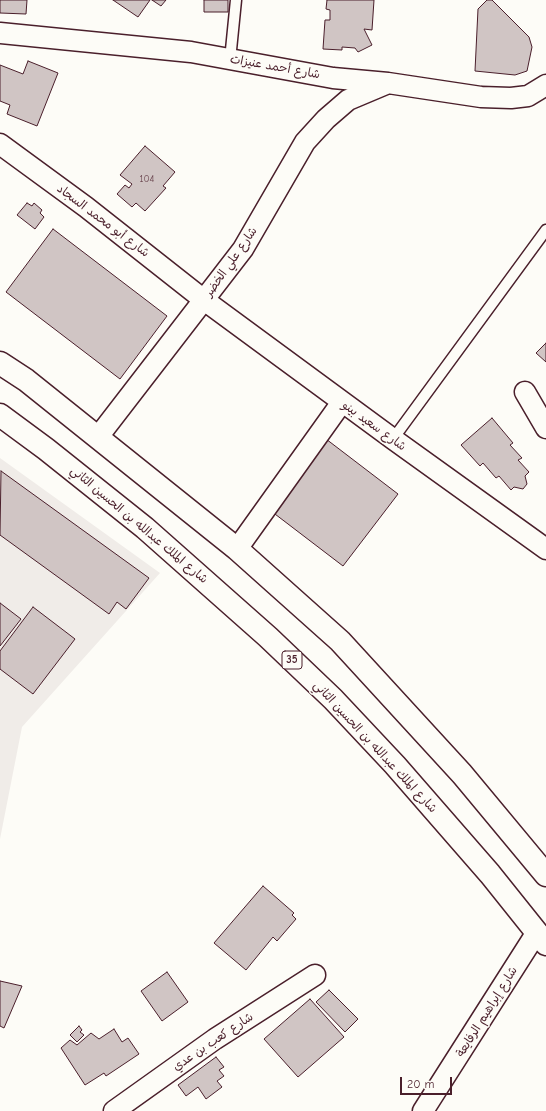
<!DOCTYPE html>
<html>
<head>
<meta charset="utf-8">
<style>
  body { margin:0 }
  #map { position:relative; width:546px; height:1111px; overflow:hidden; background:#fdfcf7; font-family:"Comic Neue",sans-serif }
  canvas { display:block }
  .scale { position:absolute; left:400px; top:1077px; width:52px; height:18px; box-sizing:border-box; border:2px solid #4a1f2b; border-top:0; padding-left:5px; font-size:12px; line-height:14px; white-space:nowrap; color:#4a1f2b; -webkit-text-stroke:3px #fdfcf7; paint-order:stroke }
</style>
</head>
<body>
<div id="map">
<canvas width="546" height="1111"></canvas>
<div class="scale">20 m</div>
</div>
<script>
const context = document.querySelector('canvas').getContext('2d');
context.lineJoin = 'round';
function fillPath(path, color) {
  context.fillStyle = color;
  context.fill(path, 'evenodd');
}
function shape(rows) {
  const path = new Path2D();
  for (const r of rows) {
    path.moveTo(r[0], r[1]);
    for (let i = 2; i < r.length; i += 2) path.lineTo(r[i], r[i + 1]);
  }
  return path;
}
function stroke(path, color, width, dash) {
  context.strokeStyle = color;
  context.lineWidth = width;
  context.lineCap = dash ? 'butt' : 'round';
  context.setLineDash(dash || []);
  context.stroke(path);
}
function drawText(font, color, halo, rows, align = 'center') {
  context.font = font + ' "Comic Neue","Playpen Sans Arabic",sans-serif';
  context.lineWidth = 3;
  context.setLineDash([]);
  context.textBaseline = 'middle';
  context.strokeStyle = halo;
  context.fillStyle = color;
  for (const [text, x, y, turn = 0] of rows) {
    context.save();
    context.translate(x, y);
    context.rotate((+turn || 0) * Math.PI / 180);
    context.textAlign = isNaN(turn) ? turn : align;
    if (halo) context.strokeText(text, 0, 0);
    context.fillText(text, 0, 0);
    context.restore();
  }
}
fillPath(shape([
  [0,458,160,573,22,727,0,839]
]), '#f0ece8');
const building = shape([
  [0,0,27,0,26,14,0,13,0,0],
  [113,0,150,0,138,17,113,0],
  [152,0,166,0,161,6,152,0],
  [204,0,228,0,228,12,204,12,204,0],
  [327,0,374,0,372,30,364,29,372,45,358,52,355,48,342,47,342,50,323,49,325,20,330,20,330,10,326,9,327,0],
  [487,0,492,0,529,37,532,47,527,71,515,75,475,71,478,9,487,0],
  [28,61,58,73,37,126,7,114,10,105,0,101,0,65,23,74,28,61],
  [145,146,175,172,163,186,166,188,145,211,136,203,132,207,117,194,125,185,129,188,132,184,120,175,145,146],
  [27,203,32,206,34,203,42,210,40,213,44,217,35,229,17,215,27,203],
  [53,229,167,316,120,379,6,292,53,229],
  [546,343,546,362,536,353,546,343],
  [492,418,513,443,510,445,522,458,518,460,529,472,525,476,527,484,523,489,514,487,511,490,499,476,496,478,483,463,480,466,461,445,492,418],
  [326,439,398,494,343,566,271,511,326,439],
  [1,471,149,578,126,609,117,602,109,614,0,535,1,471],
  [0,603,21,619,0,646,0,603],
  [33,607,75,639,33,694,0,669,0,651,33,607],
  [263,886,294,913,292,915,296,919,277,941,273,937,246,970,214,943,263,886],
  [167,972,188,1002,162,1021,141,991,167,972],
  [0,981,22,986,4,1028,0,1026,0,981],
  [329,990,358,1019,345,1032,316,1002,329,990],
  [310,999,344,1037,298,1077,264,1039,310,999],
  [79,1026,82,1030,80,1032,84,1035,77,1042,70,1035,79,1026],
  [114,1029,122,1042,128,1038,139,1054,106,1076,104,1073,85,1085,61,1048,70,1040,77,1045,91,1033,99,1039,114,1029],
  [216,1057,224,1067,219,1070,224,1076,217,1081,222,1087,206,1099,198,1087,186,1096,178,1085,216,1057]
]);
fillPath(building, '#d0c5c4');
stroke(building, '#4a1f2b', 1);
const service = shape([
  [230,60,236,0],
  [393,439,546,230]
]);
const minor = shape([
  [0,33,191,52,333,78,388,83,481,97,511,98,528,96,546,85],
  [0,144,86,207,204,300,393,439,546,549],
  [525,392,546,428],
  [98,437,243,249,305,142,326,119,348,100,386,84],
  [237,549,342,402],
  [114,1111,215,1039,315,975],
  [423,1111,537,932]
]);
const trunk = shape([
  [0,363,26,380,237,549,340,641,462,774,546,875],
  [0,415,46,449,145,528,268,637,333,699,395,765,490,874,546,944]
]);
stroke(service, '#4a1f2b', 13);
stroke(minor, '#4a1f2b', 23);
stroke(trunk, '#4a1f2b', 25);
stroke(service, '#fdfcf7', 10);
stroke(minor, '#fdfcf7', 20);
stroke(trunk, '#fdfcf7', 22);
drawText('10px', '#6c4851', null, [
  ["104",147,179]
]);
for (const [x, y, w] of [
  [292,660,20]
]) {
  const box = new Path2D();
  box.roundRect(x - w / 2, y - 9, w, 18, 3);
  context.fillStyle = '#fdfcf7';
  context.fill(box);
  stroke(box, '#4a1f2b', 1);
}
drawText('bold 11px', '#4a1f2b', null, [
  ["35",292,660]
]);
drawText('12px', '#4a1f2b', '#fdfcf7', [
  ["شارع أحمد عنيزات",275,67,10],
  ["شارع أبو محمد السجاد",103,221,37],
  ["شارع علي الخضر",231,262,-55],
  ["شارع سعيد بينو",374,426,36],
  ["شارع الملك عبدالله بن الحسين الثاني",139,525,40],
  ["شارع الملك عبدالله بن الحسين الثاني",375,747,47],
  ["شارع إبراهيم الرفايعة",487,1012,-58],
  ["شارع كعب بن عدي",213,1042,-34]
]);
</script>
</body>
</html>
